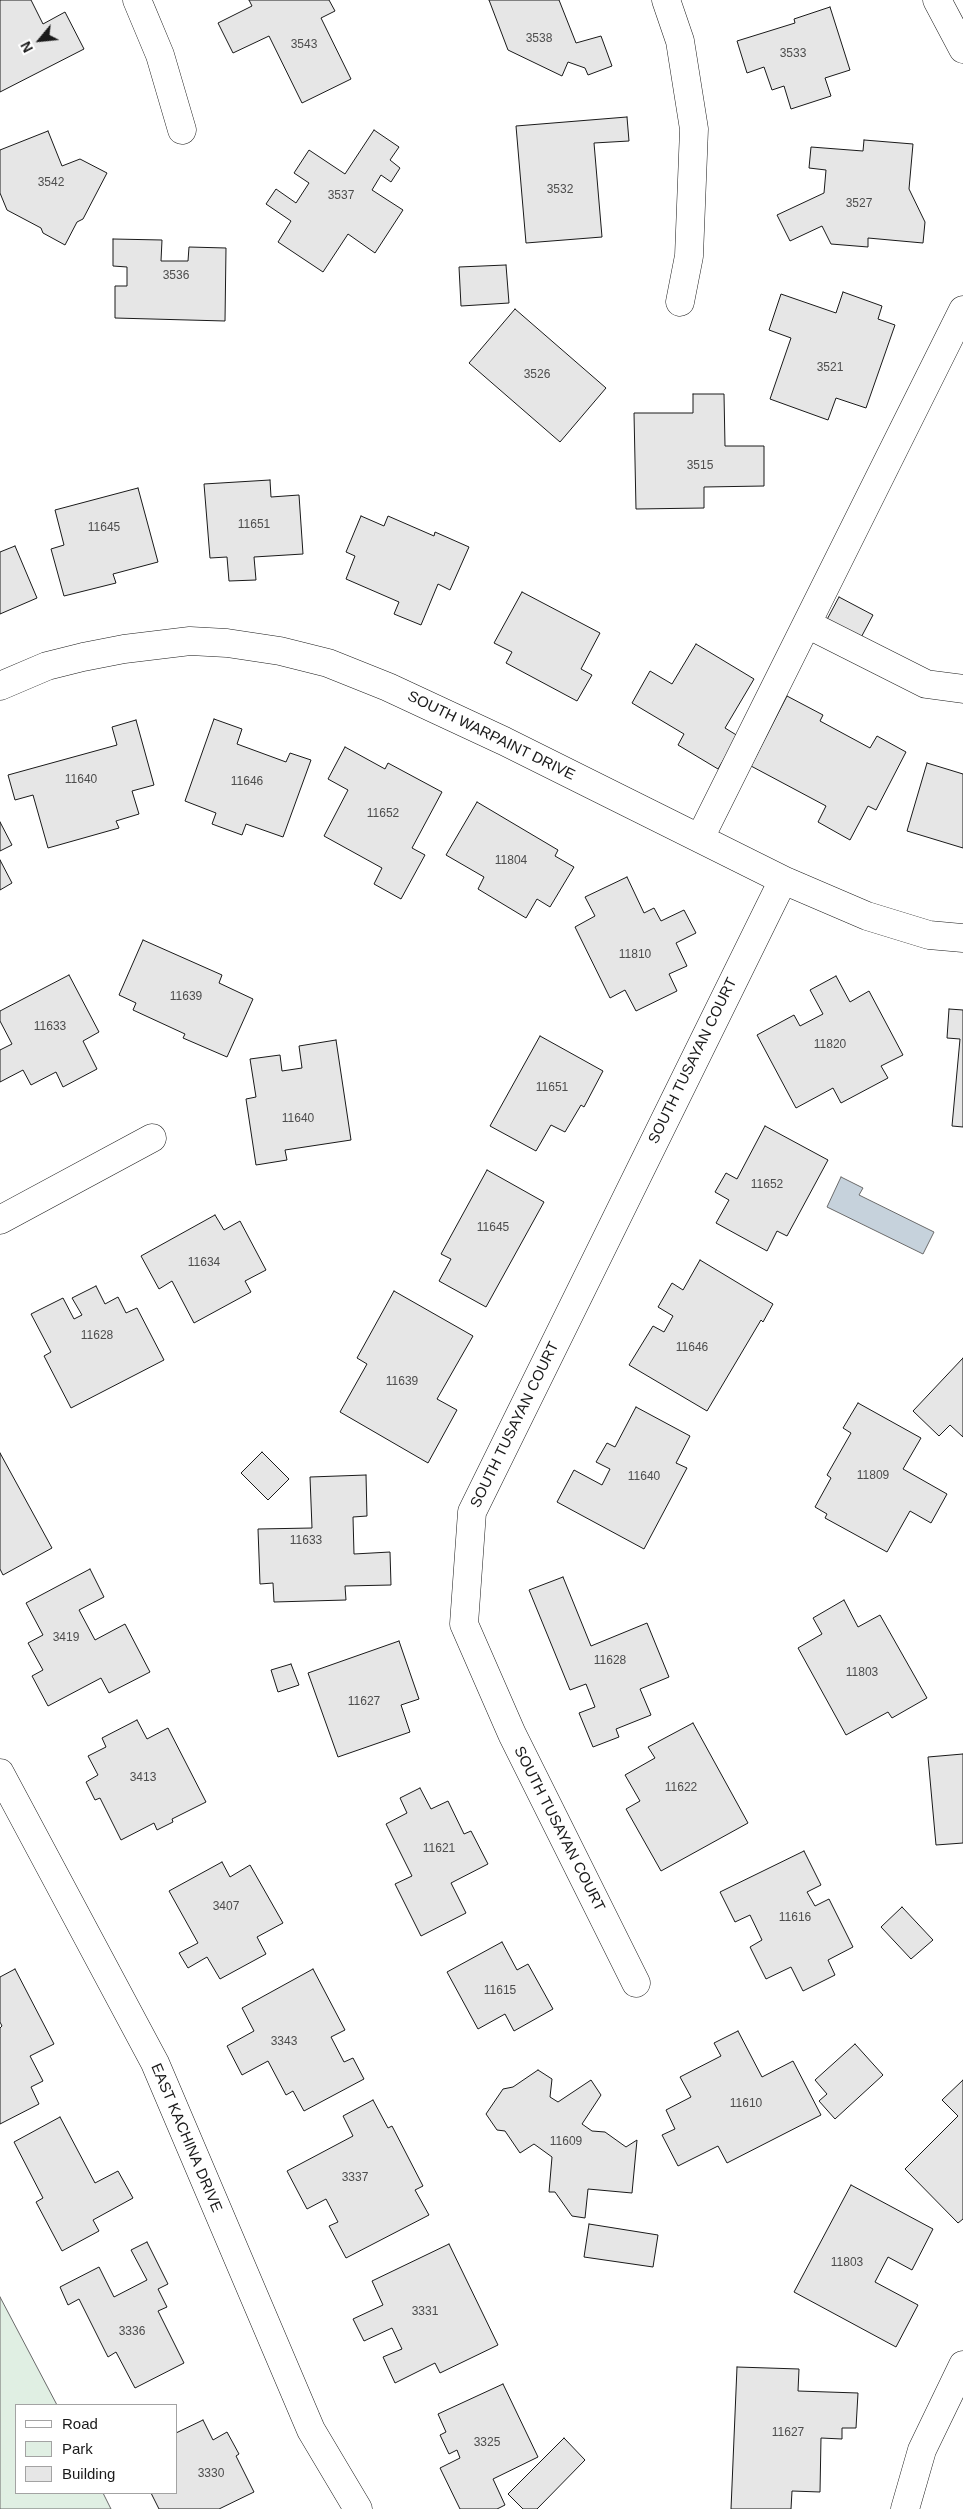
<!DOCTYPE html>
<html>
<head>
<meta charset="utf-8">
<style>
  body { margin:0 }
  #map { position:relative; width:963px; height:2509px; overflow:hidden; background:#fff; font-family:Helvetica,sans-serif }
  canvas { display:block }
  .legend { position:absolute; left:15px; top:2404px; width:162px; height:90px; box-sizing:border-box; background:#fff; border:1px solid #a3a3a3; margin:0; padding:6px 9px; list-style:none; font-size:15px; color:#1a1a1a }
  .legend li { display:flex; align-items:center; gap:10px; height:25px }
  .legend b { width:25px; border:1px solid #a3a3a3 }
  .north { position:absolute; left:15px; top:15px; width:50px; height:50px; -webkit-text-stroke:4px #fff; paint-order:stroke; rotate:242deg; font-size:14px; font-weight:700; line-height:20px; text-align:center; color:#1a1a1a }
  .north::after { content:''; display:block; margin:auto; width:18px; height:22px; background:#1a1a1a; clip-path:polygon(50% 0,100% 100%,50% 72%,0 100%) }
</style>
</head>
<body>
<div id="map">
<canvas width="963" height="2509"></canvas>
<ul class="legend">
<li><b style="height:6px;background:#fff"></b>Road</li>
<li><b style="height:14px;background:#e0efe3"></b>Park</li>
<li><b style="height:14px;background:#e6e6e6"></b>Building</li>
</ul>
<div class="north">N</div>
</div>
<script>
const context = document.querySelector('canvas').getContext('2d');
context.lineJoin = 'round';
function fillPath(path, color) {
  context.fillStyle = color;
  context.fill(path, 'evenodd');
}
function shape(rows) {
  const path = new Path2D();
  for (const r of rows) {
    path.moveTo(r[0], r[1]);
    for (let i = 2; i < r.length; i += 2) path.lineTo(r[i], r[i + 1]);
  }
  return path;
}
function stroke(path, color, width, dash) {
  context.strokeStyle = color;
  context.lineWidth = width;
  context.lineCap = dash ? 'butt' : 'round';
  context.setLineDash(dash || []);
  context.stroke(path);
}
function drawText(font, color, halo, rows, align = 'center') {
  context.font = font + ' Helvetica,sans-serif';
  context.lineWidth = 4;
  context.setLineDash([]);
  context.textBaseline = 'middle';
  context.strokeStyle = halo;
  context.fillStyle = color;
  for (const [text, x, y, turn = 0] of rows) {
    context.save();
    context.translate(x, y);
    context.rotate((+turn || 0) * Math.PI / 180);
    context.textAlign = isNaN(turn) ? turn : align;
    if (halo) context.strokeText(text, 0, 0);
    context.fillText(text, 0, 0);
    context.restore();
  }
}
const green = shape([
  [0,2297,57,2405,16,2405,16,2493,103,2493,111,2509,0,2509,0,2297]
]);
fillPath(green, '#e0efe3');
stroke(green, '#6a6a6a', 1);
const water = shape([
  [841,1177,863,1188,859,1195,934,1232,923,1254,827,1207,841,1177]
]);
fillPath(water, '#c6d2dc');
stroke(water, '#6a6a6a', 1);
const building = shape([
  [0,0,31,0,43,24,65,12,84,49,0,92,0,0],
  [249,0,329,0,335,11,321,18,351,79,302,103,269,36,233,53,218,23,252,6,249,0],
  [489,0,559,0,576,43,601,36,612,66,588,75,585,68,568,62,562,76,508,50,489,0],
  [830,7,850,70,825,78,831,96,791,109,784,86,772,90,764,67,747,73,737,41,795,23,794,19,830,7],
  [627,117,629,141,594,143,602,237,526,243,516,126,627,117],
  [374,130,399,147,390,160,400,168,391,182,381,175,372,190,403,210,375,253,348,234,323,272,278,242,291,221,266,204,276,189,296,203,309,183,294,173,309,150,345,174,374,130],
  [48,131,62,166,80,159,107,173,83,219,77,222,65,245,43,233,41,228,7,210,0,193,0,150,48,131],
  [864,140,913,144,909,189,925,222,923,243,868,238,868,247,831,244,822,226,790,241,777,215,824,193,826,170,809,168,811,147,863,151,864,140],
  [113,239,162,240,161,261,188,261,189,247,226,248,225,321,115,318,115,286,127,286,127,267,113,266,113,239],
  [506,265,509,303,461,306,459,267,506,265],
  [843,292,882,306,878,319,895,325,866,408,836,398,828,420,770,399,791,338,769,330,781,294,836,313,843,292],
  [515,309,606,388,560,442,469,363,515,309],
  [693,394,724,394,725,446,764,446,764,486,704,487,704,508,636,509,634,413,693,413,693,394],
  [270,480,271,497,299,495,303,554,254,557,256,580,229,581,227,557,210,558,204,484,270,480],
  [138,488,158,562,113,574,116,583,64,596,51,549,64,545,55,510,138,488],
  [361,516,384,526,388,516,434,536,435,532,469,547,450,590,438,584,421,625,394,614,399,602,346,579,355,556,346,552,361,516],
  [15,546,37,598,0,614,0,552,15,546],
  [522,592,600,633,581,669,592,675,577,701,506,663,512,652,494,643,522,592],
  [839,597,873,615,857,645,823,627,839,597],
  [696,644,754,679,725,728,738,736,718,769,678,745,684,734,632,703,650,671,672,684,696,644],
  [787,696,823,715,820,721,870,748,877,736,906,752,876,810,868,806,850,840,818,822,826,806,751,766,787,696],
  [214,719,242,729,237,744,286,762,290,753,311,760,283,837,246,824,242,835,212,824,216,813,185,801,214,719],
  [136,720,154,785,132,791,139,814,116,821,119,828,48,848,33,795,15,800,8,775,117,745,112,727,136,720],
  [345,747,385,769,388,763,442,792,412,848,425,855,401,899,374,884,382,868,324,836,348,790,328,779,345,747],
  [927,763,963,774,963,848,907,831,927,763],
  [477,802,558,850,555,856,574,867,550,907,537,899,526,918,478,889,484,877,446,855,477,802],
  [0,822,12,845,0,851,0,822],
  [0,860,12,883,0,890,0,860],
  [627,877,644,913,654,908,661,921,684,910,696,933,676,943,687,966,669,974,677,991,636,1011,625,990,610,998,575,927,595,916,585,897,627,877],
  [143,940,222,975,219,983,253,999,227,1057,183,1038,185,1034,133,1010,136,1003,119,995,143,940],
  [69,975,99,1032,83,1041,97,1069,63,1087,56,1072,31,1085,23,1070,0,1082,0,1050,12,1044,0,1021,0,1011,69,975],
  [836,976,850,1002,869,991,903,1055,881,1066,888,1078,841,1103,833,1088,796,1108,757,1035,794,1015,800,1026,823,1014,810,990,836,976],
  [949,1009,963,1010,963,1127,952,1126,960,1039,947,1038,949,1009],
  [540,1036,603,1071,584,1107,581,1105,565,1132,551,1125,536,1151,490,1126,540,1036],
  [336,1040,351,1140,285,1150,287,1160,256,1165,246,1099,256,1097,250,1059,280,1055,282,1071,302,1068,299,1046,336,1040],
  [765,1126,828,1160,787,1236,777,1231,767,1251,716,1223,729,1200,715,1192,726,1173,737,1179,765,1126],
  [487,1170,544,1202,486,1307,439,1281,451,1259,441,1254,487,1170],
  [215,1215,224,1230,240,1221,266,1270,245,1281,251,1292,194,1323,172,1281,159,1289,141,1256,215,1215],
  [700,1260,773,1304,763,1322,761,1320,707,1411,629,1365,653,1326,664,1332,673,1316,658,1307,672,1283,683,1290,700,1260],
  [96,1286,105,1304,118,1297,126,1313,137,1308,164,1360,71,1408,44,1356,51,1352,31,1314,63,1298,74,1319,82,1315,72,1298,96,1286],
  [394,1291,473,1336,437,1399,457,1410,428,1463,340,1412,367,1364,357,1358,394,1291],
  [963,1358,963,1437,950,1425,939,1436,913,1411,963,1358],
  [858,1403,921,1438,903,1469,947,1494,931,1523,910,1511,887,1552,825,1518,827,1514,815,1507,831,1478,827,1475,851,1433,843,1428,858,1403],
  [636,1407,690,1436,676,1463,687,1468,644,1549,557,1502,574,1470,602,1485,610,1469,596,1462,607,1443,615,1447,636,1407],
  [262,1452,289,1479,268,1500,241,1473,262,1452],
  [0,1453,52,1548,3,1575,0,1569,0,1453],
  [366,1475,367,1516,353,1517,354,1554,390,1552,391,1585,345,1586,346,1600,274,1602,273,1583,260,1584,258,1529,312,1528,310,1477,366,1475],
  [90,1569,104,1597,79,1610,95,1640,125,1624,150,1672,109,1693,101,1678,48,1706,32,1676,43,1670,28,1643,43,1635,26,1603,90,1569],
  [563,1577,591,1646,647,1623,669,1677,640,1689,651,1715,616,1729,619,1737,593,1747,579,1713,595,1707,586,1684,570,1690,529,1590,563,1577],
  [844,1600,858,1627,880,1615,927,1698,892,1718,888,1712,846,1735,798,1648,822,1634,813,1618,844,1600],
  [399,1641,419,1699,401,1705,410,1732,338,1757,308,1673,399,1641],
  [291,1664,299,1685,278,1692,271,1670,291,1664],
  [137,1720,147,1739,168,1728,206,1802,172,1819,173,1822,157,1830,154,1823,121,1840,100,1798,95,1800,86,1782,98,1775,88,1756,106,1747,102,1738,137,1720],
  [693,1723,748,1823,661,1871,626,1809,640,1801,625,1775,655,1758,648,1747,693,1723],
  [963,1754,963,1843,936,1845,928,1757,963,1754],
  [420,1788,431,1809,448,1801,464,1834,471,1831,488,1864,451,1883,466,1913,421,1936,395,1884,412,1876,386,1824,407,1813,400,1798,420,1788],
  [804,1851,821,1885,807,1892,815,1906,829,1899,853,1947,828,1960,835,1975,803,1991,791,1967,766,1979,750,1947,762,1940,750,1915,735,1922,720,1892,804,1851],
  [222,1862,230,1877,250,1865,283,1923,257,1937,266,1954,220,1979,207,1957,188,1968,179,1953,198,1943,169,1891,222,1862],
  [902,1907,933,1940,911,1959,881,1927,902,1907],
  [502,1942,517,1970,528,1964,553,2009,514,2031,505,2014,478,2029,447,1972,502,1942],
  [15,1969,54,2044,30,2056,43,2081,31,2087,39,2104,0,2124,0,2028,2,2026,0,2022,0,1977,15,1969],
  [313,1969,345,2030,331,2037,344,2062,353,2058,364,2079,304,2111,293,2091,286,2095,268,2061,242,2075,227,2046,254,2031,242,2008,313,1969],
  [738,2031,762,2077,793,2061,821,2115,727,2163,718,2146,678,2166,662,2135,675,2129,666,2110,691,2097,680,2077,721,2056,714,2043,738,2031],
  [855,2044,883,2075,835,2119,819,2101,827,2094,815,2080,855,2044],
  [538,2070,552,2079,550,2097,558,2102,591,2080,601,2095,582,2124,592,2131,605,2132,626,2147,637,2140,632,2193,588,2189,585,2218,572,2216,555,2192,549,2192,552,2157,534,2144,520,2153,505,2131,497,2130,486,2114,503,2089,513,2087,538,2070],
  [963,2080,963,2219,958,2223,905,2169,958,2116,942,2100,963,2080],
  [373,2100,388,2128,392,2126,423,2186,415,2190,429,2215,346,2258,329,2226,338,2222,326,2199,307,2209,287,2171,353,2136,343,2116,373,2100],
  [60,2117,95,2183,118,2171,133,2198,93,2220,99,2231,62,2251,36,2202,43,2198,14,2142,60,2117],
  [851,2185,933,2229,912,2270,888,2257,875,2282,918,2305,896,2347,794,2292,851,2185],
  [589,2224,658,2235,653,2267,584,2257,589,2224],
  [147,2242,168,2284,158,2289,167,2307,158,2311,184,2363,135,2388,116,2352,108,2357,79,2299,68,2305,60,2287,99,2267,114,2297,147,2280,131,2250,147,2242],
  [449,2244,498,2345,440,2373,435,2363,395,2383,383,2357,402,2349,392,2328,364,2341,353,2319,383,2305,372,2281,449,2244],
  [737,2367,799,2369,798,2391,858,2393,856,2428,842,2428,842,2439,821,2438,820,2492,792,2491,791,2509,731,2509,737,2367],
  [503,2384,538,2457,493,2479,505,2505,497,2509,460,2509,440,2468,460,2458,457,2450,449,2454,440,2435,446,2432,438,2414,503,2384],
  [203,2420,213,2440,227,2432,239,2454,236,2456,254,2492,219,2509,159,2509,151,2493,176,2493,176,2433,203,2420],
  [564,2438,585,2460,537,2509,523,2509,508,2494,564,2438]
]);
fillPath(building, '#e6e6e6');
stroke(building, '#1a1a1a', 1);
const minor = shape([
  [137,0,160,55,182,130],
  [666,0,680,41,694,129,689,256,680,302],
  [937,0,963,49],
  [807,624,926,684,963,689],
  [0,686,47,666,83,657,124,649,190,641,227,643,280,651,328,663,388,687,504,741,783,880,867,916,929,935,963,938],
  [700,838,963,310],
  [0,1220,152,1138],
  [0,1773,155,2063,311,2430,358,2509],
  [636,1983,512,1734,464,1624,472,1512,783,880],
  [905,2509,922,2450,963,2365]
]);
stroke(minor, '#1a1a1a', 29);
stroke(minor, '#fff', 28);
drawText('12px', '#4d4d4d', null, [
  ["3538",539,39],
  ["3543",304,45],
  ["3533",793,54],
  ["3542",51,183],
  ["3532",560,190],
  ["3537",341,196],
  ["3527",859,204],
  ["3536",176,276],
  ["3521",830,368],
  ["3526",537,375],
  ["3515",700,466],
  ["11651",254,525],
  ["11645",104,528],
  ["11640",81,780],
  ["11646",247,782],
  ["11652",383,814],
  ["11804",511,861],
  ["11810",635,955],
  ["11639",186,997],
  ["11633",50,1027],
  ["11820",830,1045],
  ["11651",552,1088],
  ["11640",298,1119],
  ["11652",767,1185],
  ["11645",493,1228],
  ["11634",204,1263],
  ["11628",97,1336],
  ["11646",692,1348],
  ["11639",402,1382],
  ["11809",873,1476],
  ["11640",644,1477],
  ["11633",306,1541],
  ["3419",66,1638],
  ["11628",610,1661],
  ["11803",862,1673],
  ["11627",364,1702],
  ["3413",143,1778],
  ["11622",681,1788],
  ["11621",439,1849],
  ["3407",226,1907],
  ["11616",795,1918],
  ["11615",500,1991],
  ["3343",284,2042],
  ["11610",746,2104],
  ["11609",566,2142],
  ["3337",355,2178],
  ["11803",847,2263],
  ["3331",425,2312],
  ["3336",132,2332],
  ["11627",788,2433],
  ["3325",487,2443],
  ["3330",211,2474]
]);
drawText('15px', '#1a1a1a', '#fff', [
  ["SOUTH WARPAINT DRIVE",491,736,26],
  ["SOUTH TUSAYAN COURT",693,1061,-64],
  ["SOUTH TUSAYAN COURT",515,1425,-64],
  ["SOUTH TUSAYAN COURT",559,1829,63],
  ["EAST KACHINA DRIVE",186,2138,67]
]);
</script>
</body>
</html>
